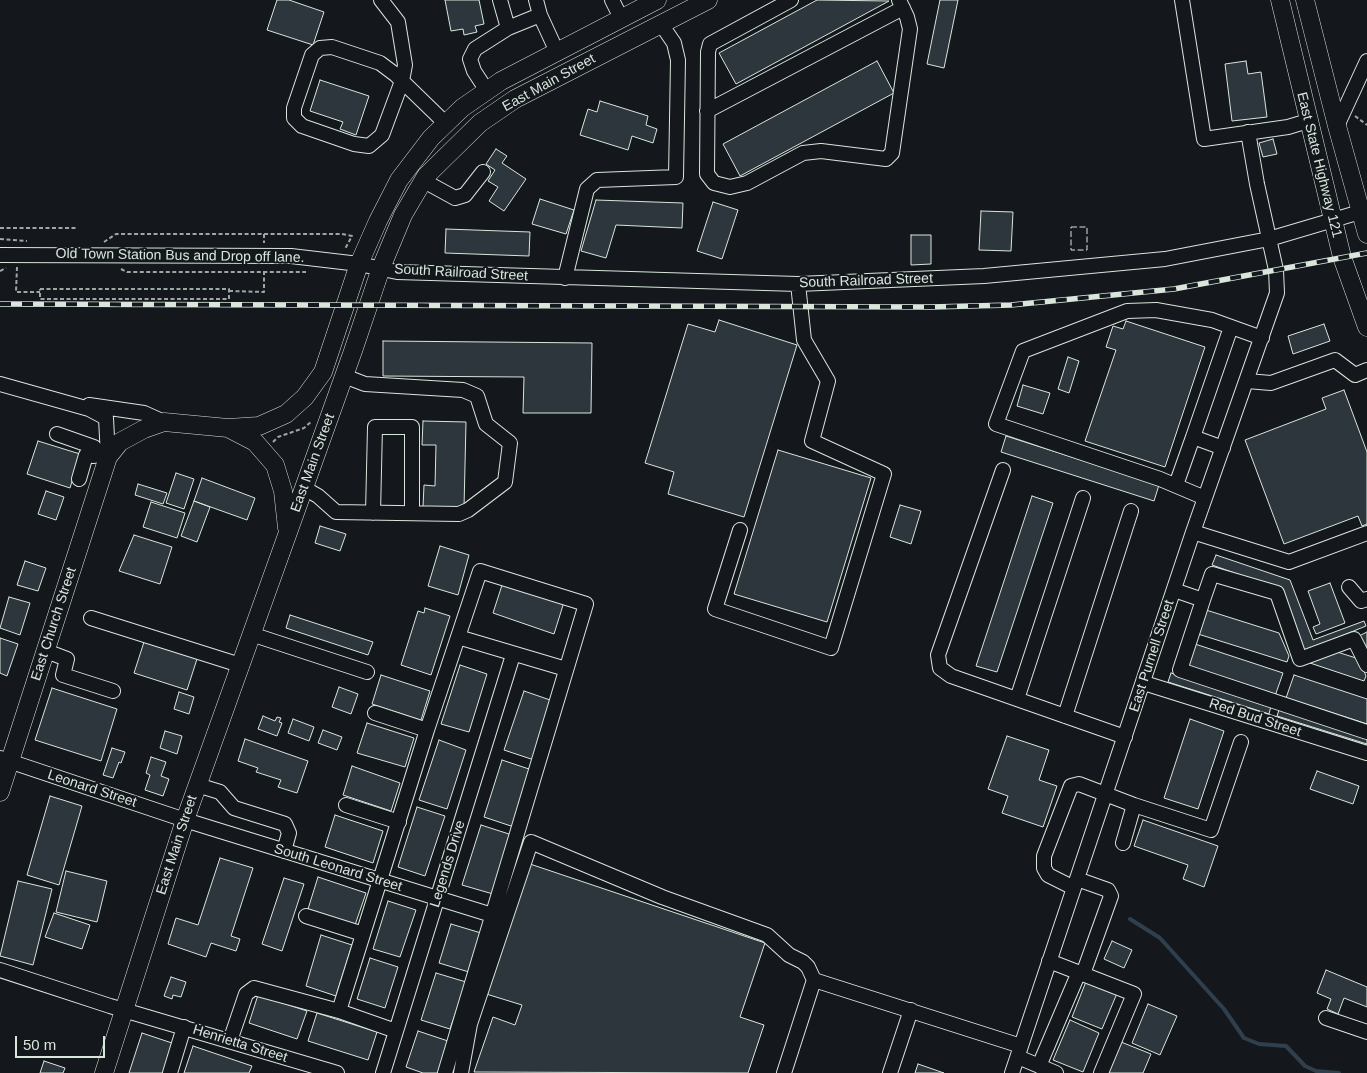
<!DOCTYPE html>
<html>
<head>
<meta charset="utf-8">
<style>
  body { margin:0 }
  #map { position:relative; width:1367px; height:1073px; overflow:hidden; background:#14181c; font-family:Helvetica,sans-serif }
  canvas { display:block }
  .scale { position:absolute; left:15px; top:1036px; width:90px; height:22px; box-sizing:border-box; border:2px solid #d8e6dc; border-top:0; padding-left:6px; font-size:15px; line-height:18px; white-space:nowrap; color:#d8e6dc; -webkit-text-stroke:4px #14181c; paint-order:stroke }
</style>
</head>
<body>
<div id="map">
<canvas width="1367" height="1073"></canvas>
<div class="scale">50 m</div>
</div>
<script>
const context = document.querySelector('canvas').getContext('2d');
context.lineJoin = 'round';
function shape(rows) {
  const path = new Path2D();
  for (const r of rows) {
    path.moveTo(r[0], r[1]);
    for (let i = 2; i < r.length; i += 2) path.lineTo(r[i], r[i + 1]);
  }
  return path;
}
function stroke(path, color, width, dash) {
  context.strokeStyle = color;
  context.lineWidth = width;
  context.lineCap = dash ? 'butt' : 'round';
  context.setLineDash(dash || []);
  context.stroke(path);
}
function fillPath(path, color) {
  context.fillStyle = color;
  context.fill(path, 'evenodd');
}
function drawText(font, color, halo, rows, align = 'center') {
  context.font = font + ' Helvetica,sans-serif';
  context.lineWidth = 4;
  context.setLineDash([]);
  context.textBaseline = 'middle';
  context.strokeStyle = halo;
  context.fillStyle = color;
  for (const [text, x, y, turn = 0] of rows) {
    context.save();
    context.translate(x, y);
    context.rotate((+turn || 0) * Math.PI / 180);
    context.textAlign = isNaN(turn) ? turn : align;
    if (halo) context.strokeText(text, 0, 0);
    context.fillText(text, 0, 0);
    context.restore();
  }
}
stroke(shape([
  [1130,919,1160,938,1224,1009,1244,1038,1259,1044,1286,1046,1305,1066,1316,1071,1339,1073]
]), '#2f3f4d', 4);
const building = shape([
  [277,0,289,0,324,12,313,45,267,30,277,0],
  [445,0,479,0,484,24,475,26,477,32,464,35,463,29,451,31,445,0],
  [817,0,889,1,736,84,719,53,817,0],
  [940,0,958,0,944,68,927,64,940,0],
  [877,61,894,93,740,176,723,144,877,61],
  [1246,61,1248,74,1261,72,1267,117,1232,121,1225,64,1246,61],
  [320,80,369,96,356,135,340,129,343,122,310,111,320,80],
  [600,101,648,116,646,125,657,129,653,143,632,136,628,150,580,135,588,109,597,112,600,101],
  [1273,139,1277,154,1263,157,1259,143,1273,139],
  [496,149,507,156,502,163,526,179,504,211,489,201,498,187,488,181,495,170,486,164,496,149],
  [540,199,574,210,566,234,532,224,540,199],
  [596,200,683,203,682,228,616,225,606,258,581,251,596,200],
  [713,202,738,210,722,259,697,251,713,202],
  [981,211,1013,212,1011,251,979,250,981,211],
  [446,229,530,232,529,256,445,253,446,229],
  [911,235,931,235,931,264,911,265,911,235],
  [719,320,797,345,744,517,668,494,674,472,645,463,688,324,715,332,719,320],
  [1126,321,1205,347,1165,467,1085,441,1116,350,1106,347,1113,326,1123,329,1126,321],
  [1324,324,1330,341,1293,354,1288,336,1324,324],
  [383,341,592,343,591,413,523,413,524,377,383,376,383,341],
  [1068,357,1079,361,1069,393,1058,389,1068,357],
  [1023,385,1050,393,1043,414,1017,406,1023,385],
  [1344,390,1367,452,1367,524,1362,526,1358,516,1284,544,1245,440,1326,409,1322,398,1344,390],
  [423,421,466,422,464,508,423,507,424,485,435,486,436,445,422,445,423,421],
  [1006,436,1159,485,1154,501,1001,452,1006,436],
  [38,441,80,454,70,488,27,474,38,441],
  [778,450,871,478,827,622,734,594,778,450],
  [176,473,194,479,184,509,166,503,176,473],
  [202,478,255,498,247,520,194,501,202,478],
  [138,484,167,493,163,504,135,495,138,484],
  [46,491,64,497,56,520,38,514,46,491],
  [1032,496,1053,503,997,672,976,666,1032,496],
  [194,501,210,507,197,542,181,536,194,501],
  [151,502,185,513,177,538,143,527,151,502],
  [900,505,921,511,911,544,890,537,900,505],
  [320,526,346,534,340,551,315,543,320,526],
  [134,535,172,547,160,584,119,571,134,535],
  [440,546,469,555,458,595,428,586,440,546],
  [1216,555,1290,580,1313,640,1364,621,1366,626,1304,651,1280,589,1212,565,1216,555],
  [25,561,46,568,38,591,17,585,25,561],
  [503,582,564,602,554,634,493,613,503,582],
  [1330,583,1345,623,1316,634,1313,627,1320,624,1308,591,1330,583],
  [9,597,30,603,20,635,0,628,9,597],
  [425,608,450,616,431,675,401,665,418,611,424,613,425,608],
  [1206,610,1279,633,1289,656,1287,662,1198,634,1206,610],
  [290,615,373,642,368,655,286,628,290,615],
  [1367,632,1367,651,1359,636,1367,632],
  [0,638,18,644,7,676,0,673,0,638],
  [144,642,197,659,187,690,134,673,144,642],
  [1192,643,1283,673,1275,696,1185,667,1192,643],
  [1331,650,1359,659,1366,676,1364,681,1310,663,1312,658,1331,650],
  [460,665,487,674,469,732,441,724,460,665],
  [1171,673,1271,706,1269,714,1168,682,1171,673],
  [381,675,430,691,421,720,372,704,381,675],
  [1294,675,1367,699,1367,724,1286,698,1294,675],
  [339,687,358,694,351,714,332,707,339,687],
  [52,688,117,709,101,761,35,740,52,688],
  [524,691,553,701,534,760,504,750,524,691],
  [179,692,194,697,189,714,174,709,179,692],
  [1280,707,1367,735,1367,744,1277,716,1280,707],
  [263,716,275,721,277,717,281,718,279,722,282,723,277,736,258,729,263,716],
  [293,719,314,727,309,741,288,733,293,719],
  [1190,719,1224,731,1198,809,1164,798,1190,719],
  [367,723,414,738,405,767,357,753,367,723],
  [323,730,342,737,337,750,318,743,323,730],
  [165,731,182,736,177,754,160,748,165,731],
  [1007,736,1049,750,1039,780,1057,786,1043,827,1002,813,1008,796,988,789,1007,736],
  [245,739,308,761,297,793,278,787,281,780,256,772,258,768,238,761,245,739],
  [439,740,466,750,447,809,419,800,439,740],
  [112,748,125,752,121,763,119,762,113,778,103,775,112,748],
  [151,757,166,762,161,776,169,779,163,796,145,790,150,775,146,773,151,757],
  [502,760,532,770,514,827,484,817,502,760],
  [352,766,400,783,391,811,343,795,352,766],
  [1317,771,1359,786,1353,804,1310,789,1317,771],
  [50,796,82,806,59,885,27,875,50,796],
  [417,807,445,816,425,876,398,867,417,807],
  [335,815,383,831,373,863,325,847,335,815],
  [1143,820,1218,846,1204,887,1183,879,1188,865,1134,846,1143,820],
  [481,825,512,835,493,894,462,885,481,825],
  [220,858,253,868,231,936,240,939,236,951,211,943,206,957,168,944,176,918,198,925,220,858],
  [527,863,765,943,740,1017,764,1025,748,1073,474,1072,493,1017,515,1025,522,1005,483,993,527,863],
  [66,871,107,881,97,922,56,912,66,871],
  [318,877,366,893,355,925,308,909,318,877],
  [284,878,304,884,282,951,262,944,284,878],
  [18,881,52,889,33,965,0,956,18,881],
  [388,901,416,910,400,957,373,949,388,901],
  [54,913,90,925,82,949,45,937,54,913],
  [451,924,481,933,469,972,439,963,451,924],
  [321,935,352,945,336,996,306,986,321,935],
  [1112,941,1132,950,1124,968,1104,959,1112,941],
  [370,958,398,967,385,1008,357,999,370,958],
  [1326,970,1367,987,1367,1007,1344,998,1338,1014,1327,1009,1331,999,1317,993,1326,970],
  [436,973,466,982,450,1029,421,1020,436,973],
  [171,977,186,982,181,997,173,995,172,999,164,996,171,977],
  [1087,979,1118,991,1102,1029,1072,1017,1087,979],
  [258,995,307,1011,297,1039,249,1023,258,995],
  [1148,1004,1177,1016,1160,1055,1132,1043,1148,1004],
  [317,1013,377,1032,368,1060,308,1041,317,1013],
  [1070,1020,1099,1033,1083,1072,1053,1060,1070,1020],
  [418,1031,448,1041,438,1073,423,1073,406,1067,418,1031],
  [142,1033,172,1043,163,1073,129,1073,142,1033],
  [1121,1042,1151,1054,1143,1073,1108,1073,1121,1042],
  [193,1046,252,1066,249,1073,184,1073,193,1046],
  [44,1061,65,1068,63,1073,40,1073,44,1061],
  [918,1064,944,1073,915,1073,918,1064]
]);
fillPath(building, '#2c363c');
stroke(building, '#d8e6dc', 1);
const minor = shape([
  [381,0,398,22,405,65,402,81,382,135,369,146,354,144,302,126,294,118,294,108,312,55,320,48,332,47,380,63,396,75,402,81,436,114,446,124],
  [536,0,540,15,557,52],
  [612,0,621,18],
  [791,0,710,44,708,52,707,174,714,183,730,187,747,183,803,153,821,151,886,159,892,153,910,29,907,17,899,0],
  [1182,0,1204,139,1288,127,1308,121],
  [508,28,540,15],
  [487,91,474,71,470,59,475,49,508,28,500,0],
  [707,111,903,8],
  [1337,126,1367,61],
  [424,181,455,198,465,195,483,172],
  [0,255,291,256,359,264,397,272,798,284,984,276,1165,259,1269,239,1367,210],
  [565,278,587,189,597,180,676,177,678,60,674,43,661,24],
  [1247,381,1271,383,1335,360,1355,375,1367,370],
  [0,384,89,409,106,418,108,457,97,453,94,447,57,434],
  [89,405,144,413,164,422],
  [1223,448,1193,437,1231,327],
  [1003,470,938,655,940,668,951,676,1125,737],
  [79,479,86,455,94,456,97,453],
  [1176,485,1193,437],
  [304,488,318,496,336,512,459,514,468,510,505,482,510,443,486,424,477,396,463,390,365,384,344,376],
  [1205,498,1160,479,996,424,1023,351,1127,311,1156,310,1212,320,1262,338],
  [373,513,375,427,412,427,412,513],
  [740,530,715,609,831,648,884,474,812,441,828,381,804,340,798,284],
  [1193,532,1289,562,1367,533],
  [1349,587,1361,601,1367,599],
  [1174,590,1203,600,1212,574,1277,593,1300,659,1354,639,1367,665],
  [1203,600,1180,670,1367,732],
  [91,618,240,665],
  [251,634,367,672],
  [458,637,566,669],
  [46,651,67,659,63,675,113,691],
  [1144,683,1367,753],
  [1017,699,1083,498],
  [1065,716,1131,511],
  [427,730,480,571,586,604,445,1073],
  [0,758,185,820,492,915],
  [197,785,220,792,234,808,285,824,289,833,284,851],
  [346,805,399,822],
  [1134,805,1211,830,1241,742],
  [1077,879,1108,890,1111,896,1083,974],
  [1074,888,1048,875,1044,868,1044,856,1071,786,1079,784,1134,805,1123,843],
  [306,916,363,934],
  [1049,961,1134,994,1101,1073],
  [0,970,110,1006,337,1073],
  [814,980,1021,1046],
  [339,1011,396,1031],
  [1326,1018,1367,1032],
  [230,1041,246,994,254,988,339,1011,427,730,375,713],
  [1018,1057,1056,1073],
  [1039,1066,1079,972],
  [170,1073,184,1027],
  [383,1073,513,655],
  [461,1073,470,1024,531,842,662,897,767,935,789,955,803,962,808,967,814,980,784,1073],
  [890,1073,911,1010],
  [1012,1073,1193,532,1277,293,1276,270,1257,184,1248,132]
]);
const major = shape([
  [1280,0,1342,257,1367,327],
  [1305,0,1337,126,1367,234],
  [228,428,259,426,286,414,305,397,323,372,359,264,378,221,399,180,431,138,462,108,501,81,657,0],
  [0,792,108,457,120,442,144,429,164,422,228,428,255,442,275,465,283,491,287,528],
  [104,1073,185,820,353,351,381,268,403,215,426,176,480,123,515,99,708,0]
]);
stroke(minor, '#d8e6dc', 16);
stroke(major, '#d8e6dc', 19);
stroke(shape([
  [1355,116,1367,125],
  [0,228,77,228],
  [264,234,264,243],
  [0,239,27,241],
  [104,242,116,234,342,234,352,236,345,249],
  [17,267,16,292,40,292],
  [121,269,127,272,306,272],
  [0,271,6,268],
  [40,289,229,289,229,299,40,299,40,289],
  [229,291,264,292,264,271],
  [273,442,278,437,304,428,312,421]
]), '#9da8a2', 2, [4, 2.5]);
stroke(minor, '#14181c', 14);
stroke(major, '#14181c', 18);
const rail = shape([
  [0,304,931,307,1011,305,1174,289,1367,253]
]);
stroke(rail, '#d8e6dc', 5.5);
stroke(rail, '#14181c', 4, [11]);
stroke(shape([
  [1071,227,1087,227,1087,250,1071,250,1071,227]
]), '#d8e6dc', 1, [6, 2.5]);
drawText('14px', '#d8e6dc', '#14181c', [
  ["East Main Street",549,83,-29],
  ["East State Highway 121",1319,165,76],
  ["Old Town Station Bus and Drop off lane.",180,256,1],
  ["South Railroad Street",461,273,3],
  ["South Railroad Street",866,281,-2],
  ["East Main Street",313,463,-70],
  ["East Church Street",54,624,-72],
  ["East Purnell Street",1152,656,-72],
  ["Red Bud Street",1255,718,18],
  ["Leonard Street",92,789,18],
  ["East Main Street",177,845,-72],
  ["Legends Drive",448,864,-73],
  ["South Leonard Street",338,868,17],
  ["Henrietta Street",240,1044,17]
]);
</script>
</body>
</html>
